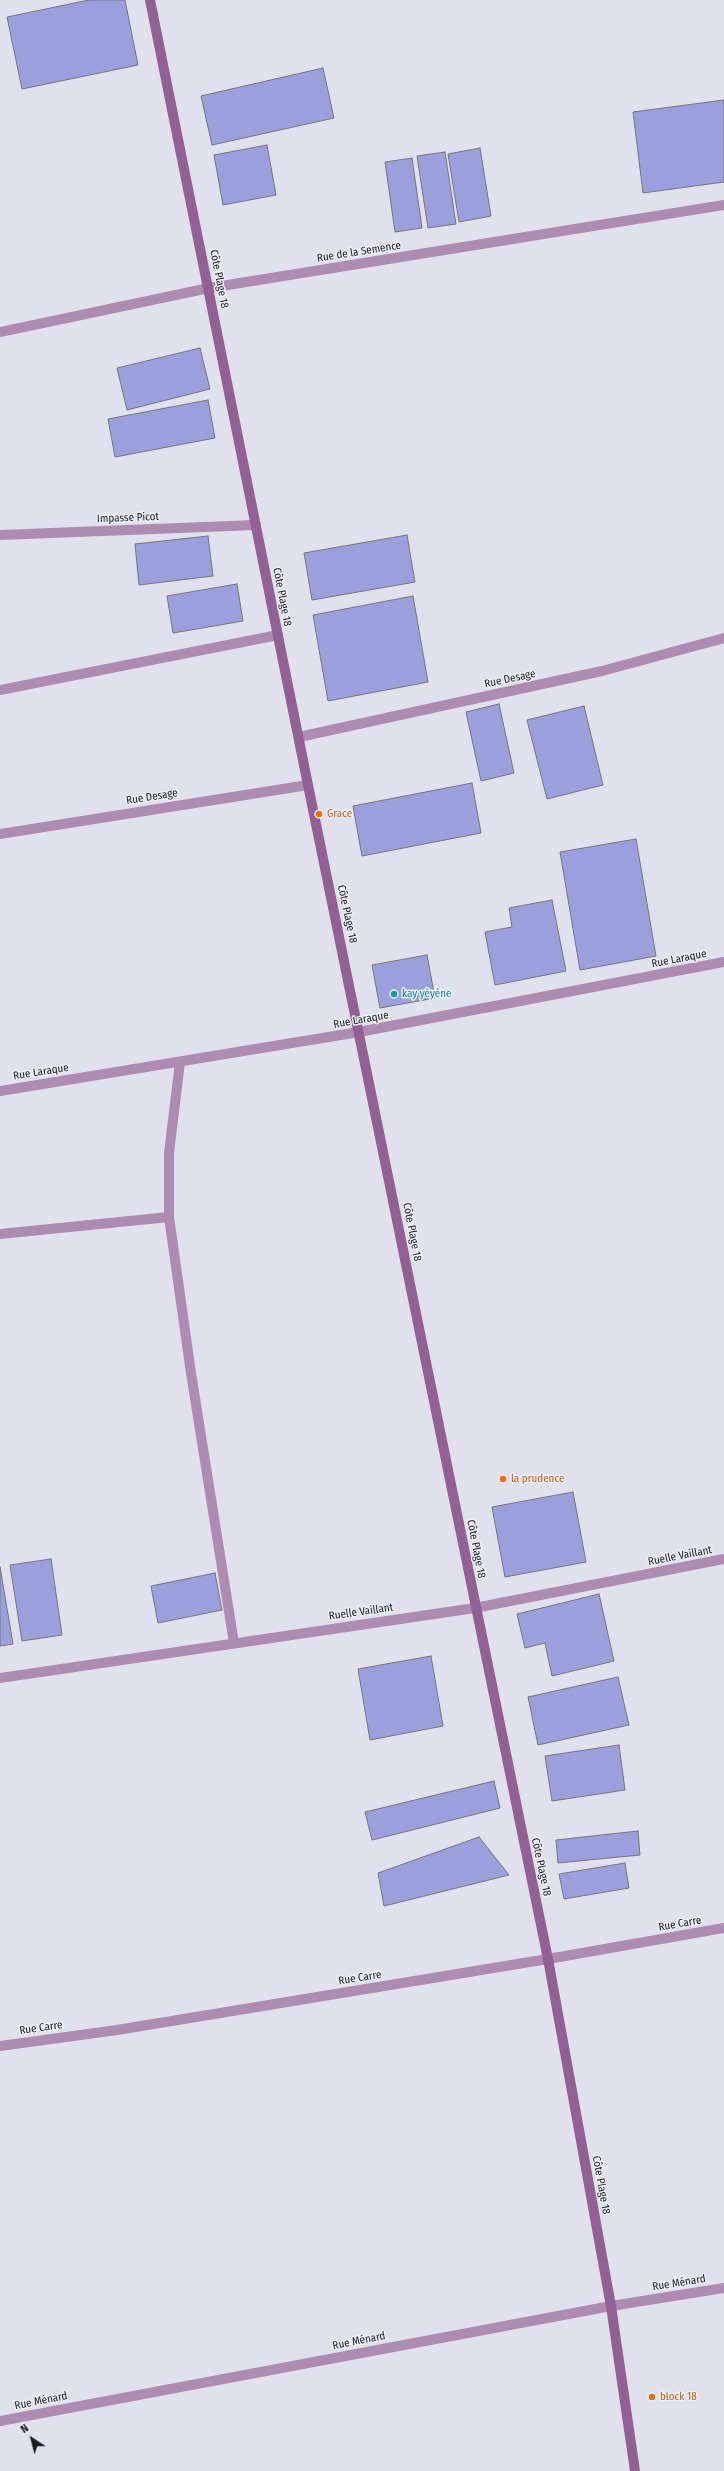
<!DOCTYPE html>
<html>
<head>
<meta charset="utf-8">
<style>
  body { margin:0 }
  #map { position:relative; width:724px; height:2471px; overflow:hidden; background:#e0e1ec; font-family:"Fira Sans Condensed",sans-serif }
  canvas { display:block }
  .north { position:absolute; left:12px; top:2419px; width:40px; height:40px; -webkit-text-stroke:3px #edeefa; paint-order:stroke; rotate:324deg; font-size:11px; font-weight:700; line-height:16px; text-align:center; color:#1a1b1f }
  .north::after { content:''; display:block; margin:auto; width:14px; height:18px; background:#1a1b1f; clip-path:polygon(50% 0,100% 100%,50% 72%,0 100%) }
</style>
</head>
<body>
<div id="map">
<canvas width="724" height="2471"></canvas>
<div class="north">N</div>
</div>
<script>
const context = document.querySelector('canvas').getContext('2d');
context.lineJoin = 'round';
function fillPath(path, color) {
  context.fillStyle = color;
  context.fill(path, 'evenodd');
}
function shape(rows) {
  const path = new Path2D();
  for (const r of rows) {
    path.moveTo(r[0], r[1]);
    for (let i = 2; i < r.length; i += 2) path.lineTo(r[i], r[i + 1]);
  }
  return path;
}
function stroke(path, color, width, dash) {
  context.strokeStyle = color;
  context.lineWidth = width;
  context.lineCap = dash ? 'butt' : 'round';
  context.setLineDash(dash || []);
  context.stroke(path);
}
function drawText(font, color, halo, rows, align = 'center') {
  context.font = font + ' "Fira Sans Condensed",sans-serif';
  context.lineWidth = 3;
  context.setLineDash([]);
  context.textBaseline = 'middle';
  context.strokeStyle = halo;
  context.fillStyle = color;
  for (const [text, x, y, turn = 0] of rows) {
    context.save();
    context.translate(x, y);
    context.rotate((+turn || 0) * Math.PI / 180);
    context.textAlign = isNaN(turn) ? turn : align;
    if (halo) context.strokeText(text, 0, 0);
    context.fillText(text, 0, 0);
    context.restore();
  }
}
const building = shape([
  [89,0,125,0,138,65,22,89,7,17,89,0],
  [323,68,334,118,212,145,201,96,323,68],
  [724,100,724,182,643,193,633,112,724,100],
  [267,145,276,195,223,205,214,155,267,145],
  [480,148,491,216,459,222,448,154,480,148],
  [445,152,456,224,428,228,417,156,445,152],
  [412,158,422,228,395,232,385,162,412,158],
  [200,348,210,389,127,410,117,368,200,348],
  [208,400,215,438,115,457,108,419,208,400],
  [407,535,415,582,312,600,304,553,407,535],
  [208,536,213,576,139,585,135,544,208,536],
  [237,584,243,621,173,633,167,596,237,584],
  [413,596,428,682,328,701,313,615,413,596],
  [499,704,514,773,481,781,466,712,499,704],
  [584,706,603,785,547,799,527,720,584,706],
  [472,783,481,833,362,856,353,806,472,783],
  [636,839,656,956,580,970,560,852,636,839],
  [552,900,566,971,495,985,485,932,512,927,509,908,552,900],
  [427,955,435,998,380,1008,372,965,427,955],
  [573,1492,586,1562,505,1577,492,1507,573,1492],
  [51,1559,62,1635,22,1641,10,1565,51,1559],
  [0,1567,13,1644,0,1646,0,1567],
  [215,1573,222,1610,158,1623,151,1586,215,1573],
  [599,1594,614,1661,552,1676,545,1643,525,1648,517,1614,599,1594],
  [431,1656,443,1726,370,1740,358,1669,431,1656],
  [618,1677,629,1725,538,1745,528,1697,618,1677],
  [619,1745,625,1790,552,1801,545,1756,619,1745],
  [494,1781,500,1808,372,1840,365,1812,494,1781],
  [638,1831,640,1855,558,1863,556,1840,638,1831],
  [479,1837,509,1875,384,1906,378,1873,479,1837],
  [625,1863,629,1888,564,1899,559,1874,625,1863]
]);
fillPath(building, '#9ba0dc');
stroke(building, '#73747e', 1);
stroke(shape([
  [0,535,256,525]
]), '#ae8bb0', 10);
stroke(shape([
  [0,332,209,288,724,205],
  [0,690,278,635],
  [299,737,602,671,724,638],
  [0,834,308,785],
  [180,1062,169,1153,169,1217,191,1373,234,1643],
  [0,1091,359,1032,724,962],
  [0,1234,169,1217],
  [0,1678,475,1608,724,1559],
  [0,2046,117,2030,548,1959,724,1928],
  [0,2421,611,2306,724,2288]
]), '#ae8bb0', 10);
stroke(shape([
  [150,0,308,785,548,1959,611,2306,635,2471]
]), '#936096', 10);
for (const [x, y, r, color] of [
  [319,814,4,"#e8710a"],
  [394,994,4,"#0f9aa8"],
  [503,1479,4,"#e8710a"],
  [652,2397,4,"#e8710a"]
]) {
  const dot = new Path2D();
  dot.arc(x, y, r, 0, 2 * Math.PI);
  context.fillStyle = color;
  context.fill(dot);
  stroke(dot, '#edeefa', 1.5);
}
drawText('11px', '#1a1b1f', '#edeefa', [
  ["Rue de la Semence",359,252,-9],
  ["Côte Plage 18",219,279,79],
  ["Impasse Picot",128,518,-2],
  ["Côte Plage 18",282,597,79],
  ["Rue Desage",510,679,-12],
  ["Rue Desage",152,797,-9],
  ["Côte Plage 18",347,914,78],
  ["Rue Laraque",679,959,-11],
  ["Rue Laraque",361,1020,-10],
  ["Rue Laraque",41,1072,-9],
  ["Côte Plage 18",412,1232,79],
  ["Côte Plage 18",476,1549,79],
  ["Ruelle Vaillant",680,1556,-11],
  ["Ruelle Vaillant",361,1612,-8],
  ["Côte Plage 18",541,1867,78],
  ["Rue Carre",680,1924,-10],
  ["Rue Carre",360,1978,-9],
  ["Rue Carre",41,2028,-8],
  ["Côte Plage 18",601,2185,80],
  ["Rue Ménard",679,2283,-9],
  ["Rue Ménard",359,2341,-11],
  ["Rue Ménard",41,2401,-11]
]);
drawText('11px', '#c56008', '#edeefa', [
  ["Grace",327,814],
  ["la prudence",511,1479],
  ["block 18",660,2397]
], 'left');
drawText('11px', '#0d838f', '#edeefa', [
  ["kay yèyène",402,994]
], 'left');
</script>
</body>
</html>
